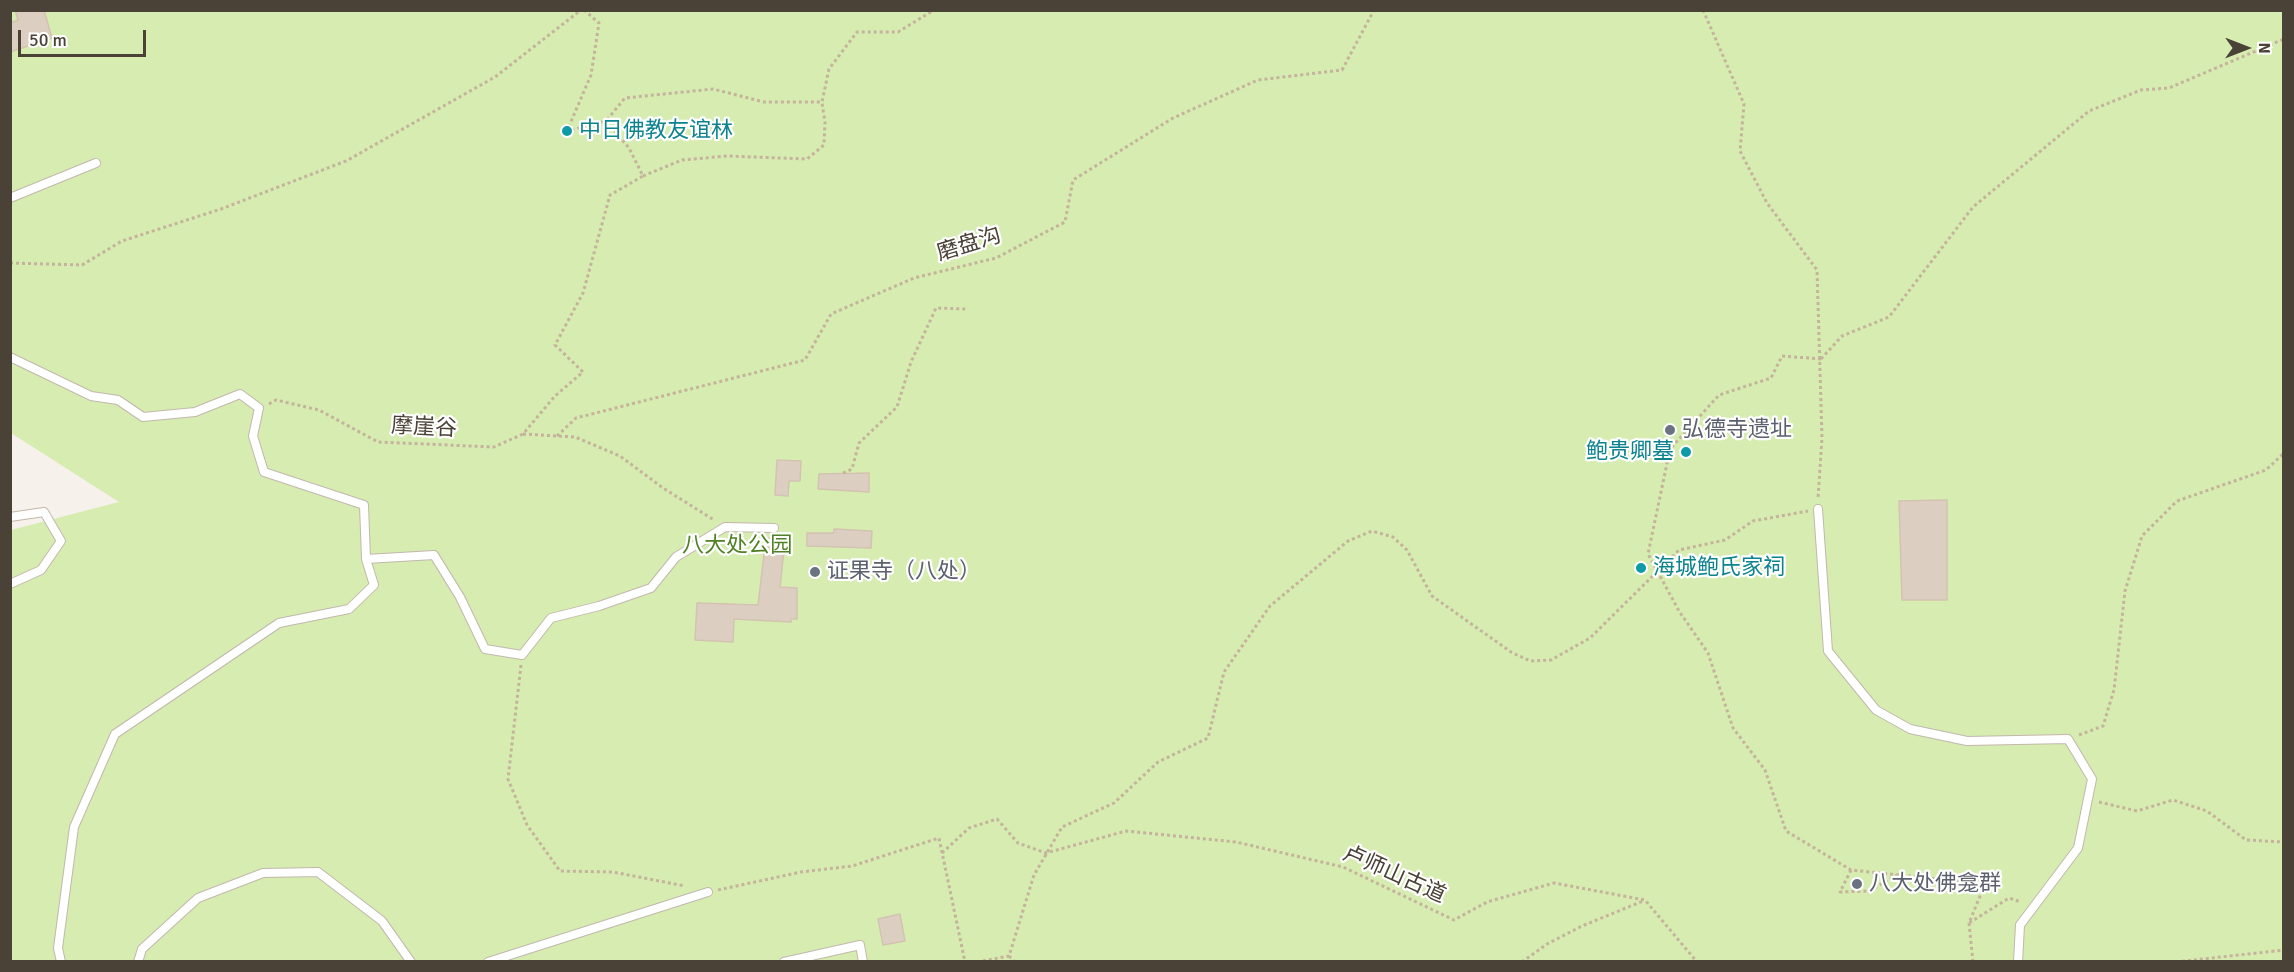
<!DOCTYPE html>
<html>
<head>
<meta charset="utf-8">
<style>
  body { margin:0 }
  #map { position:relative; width:2294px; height:972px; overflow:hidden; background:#f6f1ea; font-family:Signika,sans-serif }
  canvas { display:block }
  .frame { position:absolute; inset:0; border:12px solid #4b4237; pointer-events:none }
  .north { position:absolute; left:2216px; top:18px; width:60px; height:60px; -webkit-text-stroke:4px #fff; paint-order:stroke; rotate:90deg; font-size:16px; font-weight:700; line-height:24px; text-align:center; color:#4b4237 }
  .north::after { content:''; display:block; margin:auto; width:21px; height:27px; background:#4b4237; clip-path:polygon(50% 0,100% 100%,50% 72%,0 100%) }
  .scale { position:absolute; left:18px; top:30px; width:128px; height:27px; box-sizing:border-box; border:3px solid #4b4237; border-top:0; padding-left:8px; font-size:18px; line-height:21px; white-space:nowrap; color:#4b4237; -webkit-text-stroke:4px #fff; paint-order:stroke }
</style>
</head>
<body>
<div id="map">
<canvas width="2294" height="972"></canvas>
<div class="frame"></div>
<div class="north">N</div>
<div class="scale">50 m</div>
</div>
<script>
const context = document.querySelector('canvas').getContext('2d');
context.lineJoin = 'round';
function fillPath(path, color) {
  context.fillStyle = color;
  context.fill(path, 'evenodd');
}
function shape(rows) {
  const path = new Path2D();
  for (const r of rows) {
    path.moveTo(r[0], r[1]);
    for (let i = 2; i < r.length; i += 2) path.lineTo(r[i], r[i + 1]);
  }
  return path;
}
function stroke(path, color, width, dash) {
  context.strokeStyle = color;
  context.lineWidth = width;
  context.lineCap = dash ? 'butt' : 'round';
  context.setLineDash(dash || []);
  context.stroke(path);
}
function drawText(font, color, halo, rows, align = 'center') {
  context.font = font + ' Signika,"Noto Sans SC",sans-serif';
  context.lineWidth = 4.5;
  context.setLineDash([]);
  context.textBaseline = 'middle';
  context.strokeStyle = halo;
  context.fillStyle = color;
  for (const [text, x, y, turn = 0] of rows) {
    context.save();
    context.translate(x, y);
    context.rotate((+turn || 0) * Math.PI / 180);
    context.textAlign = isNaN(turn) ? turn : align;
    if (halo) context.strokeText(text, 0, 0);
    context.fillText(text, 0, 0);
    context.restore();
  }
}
fillPath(shape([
  [10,11,2283,11,2283,961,11,961,11,530,119,502,11,433]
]), '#d6ecb1');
const building = shape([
  [15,10,44,10,52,38,10,52,10,23,18,20,15,10],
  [777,460,801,461,800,481,789,481,788,496,775,495,777,460],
  [869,473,869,492,818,489,819,474,869,473],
  [1947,500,1947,600,1902,600,1899,501,1947,500],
  [834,529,872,531,871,548,807,546,807,533,834,533,834,529],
  [766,538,785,540,780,587,797,588,797,619,791,619,791,622,734,619,733,642,695,640,697,603,758,605,766,538],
  [900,914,905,941,883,945,878,919,900,914]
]);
fillPath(building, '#dccfc2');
stroke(building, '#d4c3b1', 1.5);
const service = shape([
  [10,198,96,163],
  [10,357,91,396,118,400,143,417,195,412,240,394,259,408,253,436,264,472,364,505,366,559,434,555,460,597,485,649,522,655,551,618,599,606,651,588,676,557,725,527,774,528],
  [1818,509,1828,651,1876,710,1910,729,1967,741,2068,739,2092,779,2078,848,2020,925,2018,962],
  [10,517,44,512,61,541,41,570,10,584],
  [61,962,58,948,74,827,115,734,279,623,349,609,374,585,366,559],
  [138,962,142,949,198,898,263,873,318,872,382,921,411,962],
  [488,962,708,892],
  [784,962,860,945,863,962]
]);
stroke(service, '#c2b8ac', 10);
stroke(shape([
  [584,10,599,23,591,75,567,131,606,121],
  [1703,10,1744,104,1740,151,1767,203,1817,270,1822,438,1818,498],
  [643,176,682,160,727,156,807,159,824,145,825,122,822,103],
  [10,263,82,265,122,241,221,209,346,161,495,77,581,10],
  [1821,359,1782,356,1771,378,1719,395,1670,449,1648,554,1679,611,1708,653,1733,728,1765,770,1786,831,1851,870,1985,884,1969,923,2009,898,2021,902],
  [1821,359,1842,336,1889,317,1973,207,2089,111,2141,90,2169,88,2284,39],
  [269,404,276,400,319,410,378,442,494,447,523,434,555,396,583,372,555,345,583,293,610,195,643,176,629,148,606,121,625,98,713,89,764,102,822,102,829,69,857,32,898,32,934,10],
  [523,434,575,437,620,456,663,488,714,520],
  [557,436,576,418,805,360,831,314,914,278,996,258,1065,222,1073,180,1173,118,1258,80,1342,70,1374,10],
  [843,473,852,469,859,443,897,407,911,362,936,308,966,309],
  [521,665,508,779,527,825,560,871,613,872,685,886],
  [2079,735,2103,726,2114,690,2125,591,2142,536,2177,501,2266,470,2284,453],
  [2099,802,2137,811,2173,800,2207,811,2246,840,2284,842],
  [942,853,969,828,997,819,1018,843,1046,853,1126,831,1236,842,1343,867,1454,920,1487,902,1554,883,1645,900,1697,962],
  [1851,870,1840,892,1870,891,1896,875],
  [718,890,801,872,852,866,939,838,965,962],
  [1969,923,1973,962],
  [1009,956,1015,962],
  [977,962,1009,956,1034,875,1062,827,1114,803,1158,762,1208,738,1224,672,1270,606,1348,541,1372,531,1393,537,1407,550,1432,596,1511,652,1530,661,1551,660,1590,638,1679,550,1725,540,1753,521,1808,511],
  [1522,962,1547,944,1582,926,1643,901],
  [2176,962,2284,950]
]), '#c5b39c', 3, [3, 3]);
stroke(service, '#fff', 8);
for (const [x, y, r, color] of [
  [567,131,6,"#0f9aa8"],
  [1670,430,6,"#6b7280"],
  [1686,452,6,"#0f9aa8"],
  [1641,568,6,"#0f9aa8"],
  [815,572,6,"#6b7280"],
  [1857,884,6,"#6b7280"]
]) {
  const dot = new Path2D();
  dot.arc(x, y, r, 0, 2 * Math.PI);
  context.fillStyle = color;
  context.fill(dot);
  stroke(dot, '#fff', 2);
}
drawText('22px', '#0d838f', '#fff', [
  ["中日佛教友谊林",579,131],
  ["鲍贵卿墓",1674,452,"right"],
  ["海城鲍氏家祠",1653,568]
], 'left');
drawText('22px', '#4b4237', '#fff', [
  ["磨盘沟",969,245,-17],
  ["摩崖谷",424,428,3],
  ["卢师山古道",1394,875,24]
]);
drawText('22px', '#5b616d', '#fff', [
  ["弘德寺遗址",1682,430],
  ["证果寺（八处）",827,572],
  ["八大处佛龛群",1869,884]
], 'left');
drawText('22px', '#508225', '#fff', [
  ["八大处公园",737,546]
]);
</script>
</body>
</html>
